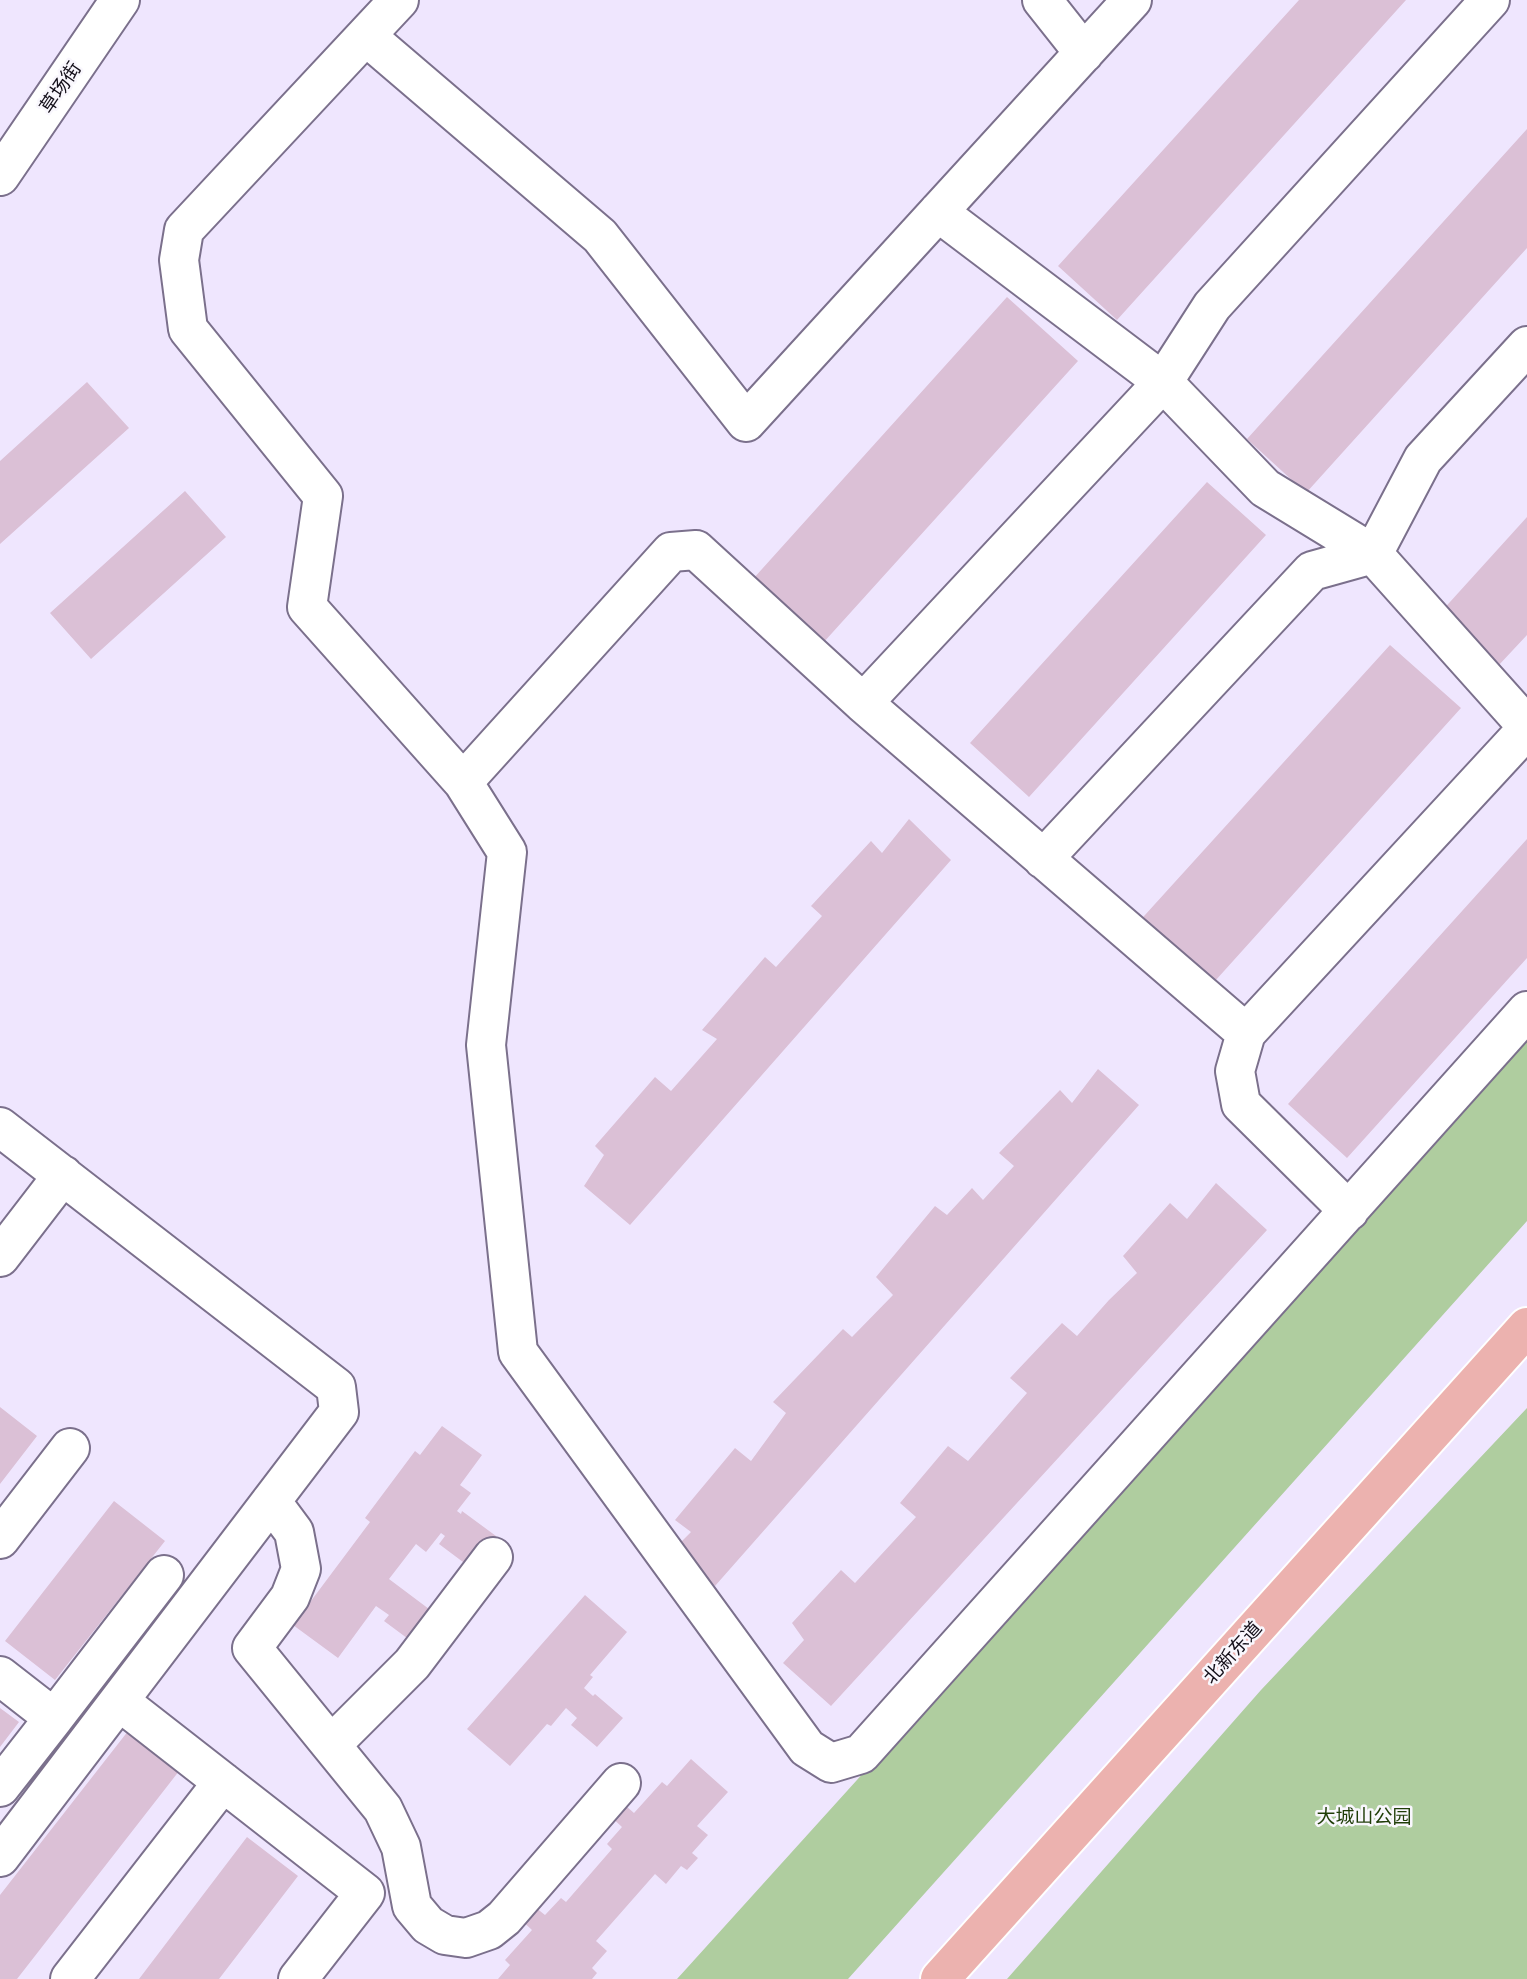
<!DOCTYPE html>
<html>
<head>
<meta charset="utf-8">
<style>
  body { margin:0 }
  canvas { display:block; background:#efe6fe }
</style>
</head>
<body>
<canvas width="1527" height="1979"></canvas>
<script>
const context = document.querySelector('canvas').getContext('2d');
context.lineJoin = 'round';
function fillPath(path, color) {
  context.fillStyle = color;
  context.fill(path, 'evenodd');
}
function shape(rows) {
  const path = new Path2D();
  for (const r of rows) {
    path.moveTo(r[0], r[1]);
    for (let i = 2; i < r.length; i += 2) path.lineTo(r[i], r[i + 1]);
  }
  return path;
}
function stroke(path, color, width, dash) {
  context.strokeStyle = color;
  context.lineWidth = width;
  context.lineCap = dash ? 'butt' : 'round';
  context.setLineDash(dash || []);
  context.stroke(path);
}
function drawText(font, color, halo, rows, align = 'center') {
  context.font = font + ' "Alegreya Sans","Noto Sans SC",sans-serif';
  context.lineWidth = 5;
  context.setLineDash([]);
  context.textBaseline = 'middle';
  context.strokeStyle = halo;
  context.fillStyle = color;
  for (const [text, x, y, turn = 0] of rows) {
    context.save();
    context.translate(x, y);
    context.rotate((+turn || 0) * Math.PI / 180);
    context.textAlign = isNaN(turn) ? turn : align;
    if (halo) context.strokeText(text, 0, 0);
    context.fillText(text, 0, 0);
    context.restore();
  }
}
fillPath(shape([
  [1527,1039,1527,1221,848,1979,677,1979],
  [1527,1408,1527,1979,1007,1979,1261,1690]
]), '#afcd9f');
fillPath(shape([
  [1299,0,1406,0,1117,320,1058,266],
  [1527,129,1527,248,1306,493,1247,439],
  [1007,297,1078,361,823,643,753,579],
  [87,382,129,428,0,544,0,461],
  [1207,482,1266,535,1029,797,970,743],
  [185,491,226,537,91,659,50,613],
  [1527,517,1527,635,1498,666,1440,613],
  [1390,645,1461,708,1206,991,1135,926],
  [909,819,951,860,630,1225,584,1186,604,1155,595,1146,655,1077,671,1091,717,1039,702,1030,765,957,776,967,822,916,811,906,871,841,882,853],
  [1527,839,1527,958,1347,1158,1288,1104],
  [1098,1069,1139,1105,715,1586,676,1547,691,1532,675,1520,735,1448,751,1461,786,1413,773,1402,843,1329,852,1337,893,1295,876,1277,935,1206,947,1215,972,1188,983,1200,1014,1166,999,1153,1060,1090,1072,1103],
  [1216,1183,1267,1230,831,1706,783,1663,804,1640,792,1623,841,1570,855,1583,916,1517,900,1503,948,1446,968,1461,1027,1393,1010,1378,1062,1323,1077,1336,1109,1300,1137,1273,1123,1256,1170,1203,1187,1219],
  [0,1407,37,1436,0,1484],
  [442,1426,482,1455,460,1485,471,1493,457,1511,461,1514,462,1511,496,1536,471,1568,439,1544,445,1536,441,1533,426,1552,416,1544,389,1579,437,1615,415,1644,384,1621,389,1615,376,1606,338,1658,293,1625,370,1522,365,1518,415,1451,420,1455],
  [114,1501,165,1541,55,1680,5,1641],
  [585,1595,627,1632,590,1675,593,1677,584,1688,593,1696,595,1694,623,1718,597,1747,571,1725,577,1718,566,1708,551,1726,547,1724,510,1766,467,1729],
  [0,1708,19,1722,0,1747],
  [132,1726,183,1766,17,1979,0,1979,0,1895],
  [691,1759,728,1792,697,1826,708,1835,692,1853,698,1858,687,1870,681,1866,666,1884,655,1874,596,1941,607,1951,592,1968,597,1973,592,1979,498,1979,510,1965,505,1960,532,1930,518,1917,530,1903,545,1915,561,1898,566,1902,612,1849,607,1844,622,1827,608,1814,619,1800,634,1813,662,1782,667,1786],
  [247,1837,298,1876,219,1979,139,1979]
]), '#dbc0d6');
const minor = shape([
  [399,0,184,230,179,260,188,329,323,496,307,607,463,782,671,552,696,550,863,703,1246,1033],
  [1042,0,1084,53],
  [366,36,600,236,746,422,1132,0],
  [0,176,120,0],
  [938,212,1163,382,1265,488,1373,554,1527,726],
  [863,703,1163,382,1212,306,1490,0],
  [463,782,507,852,486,1045,518,1352,807,1748,831,1763,861,1754,1527,1011],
  [1043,859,1312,571,1373,554,1423,459,1527,346],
  [0,1127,336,1387,339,1412,0,1857],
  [1349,1211,1241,1104,1235,1071,1246,1033,1527,729],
  [0,1257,63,1175],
  [271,1501,294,1532,301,1569,290,1597,252,1648,383,1809,401,1847,412,1906,428,1925,445,1935,466,1938,489,1930,504,1918,621,1783],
  [0,1539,70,1448],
  [0,1676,54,1718,0,1787],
  [119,1701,365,1893,298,1979],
  [54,1718,164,1575],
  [331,1745,412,1664,493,1557],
  [70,1979,223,1782]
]);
const major = shape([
  [940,1979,1527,1327]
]);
stroke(minor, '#7b708c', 42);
stroke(major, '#fff', 42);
stroke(minor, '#fff', 38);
stroke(major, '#ecb2af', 38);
drawText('19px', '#120e18', '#f9f7fd', [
  ["草场街",61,88,-56],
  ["北新东道",1233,1653,-48]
]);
drawText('19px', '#1f3d07', '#f9f7fd', [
  ["大城山公园",1364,1817]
]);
</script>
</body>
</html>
